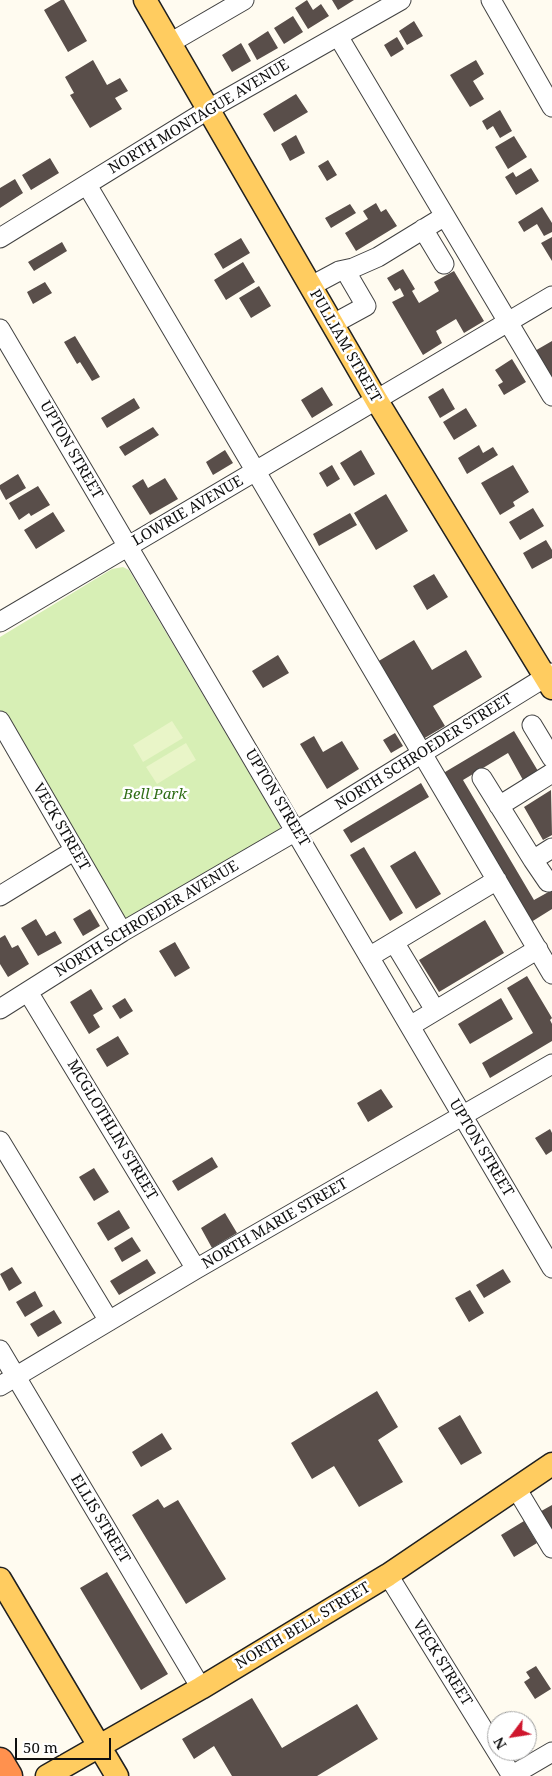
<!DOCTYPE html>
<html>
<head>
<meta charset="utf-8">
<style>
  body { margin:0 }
  #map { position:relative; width:552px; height:1776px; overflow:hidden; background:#fffbf0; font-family:"Noto Serif",serif }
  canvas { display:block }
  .north { position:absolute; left:487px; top:1711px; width:50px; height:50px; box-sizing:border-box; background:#fff; border:1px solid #9f9f9f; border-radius:50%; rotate:239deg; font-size:14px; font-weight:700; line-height:20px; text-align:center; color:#0f0f0f }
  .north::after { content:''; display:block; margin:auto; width:18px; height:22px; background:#cf162d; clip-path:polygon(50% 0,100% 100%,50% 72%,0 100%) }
  .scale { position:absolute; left:15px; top:1738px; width:96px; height:22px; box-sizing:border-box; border:2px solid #0f0f0f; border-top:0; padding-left:6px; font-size:15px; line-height:18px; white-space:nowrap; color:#0f0f0f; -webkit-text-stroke:4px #fff; paint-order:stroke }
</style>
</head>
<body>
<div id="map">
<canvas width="552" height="1776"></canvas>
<div class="north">N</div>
<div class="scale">50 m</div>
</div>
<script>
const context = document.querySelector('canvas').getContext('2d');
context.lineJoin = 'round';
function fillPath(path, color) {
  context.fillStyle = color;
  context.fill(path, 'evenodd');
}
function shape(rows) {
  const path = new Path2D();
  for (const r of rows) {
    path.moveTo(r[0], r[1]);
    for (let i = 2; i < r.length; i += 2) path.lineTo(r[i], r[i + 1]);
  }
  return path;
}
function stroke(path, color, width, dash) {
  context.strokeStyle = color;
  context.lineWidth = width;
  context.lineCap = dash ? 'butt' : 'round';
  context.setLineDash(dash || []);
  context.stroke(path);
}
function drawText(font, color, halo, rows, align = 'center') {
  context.font = font + ' "Noto Serif",serif';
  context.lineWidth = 5;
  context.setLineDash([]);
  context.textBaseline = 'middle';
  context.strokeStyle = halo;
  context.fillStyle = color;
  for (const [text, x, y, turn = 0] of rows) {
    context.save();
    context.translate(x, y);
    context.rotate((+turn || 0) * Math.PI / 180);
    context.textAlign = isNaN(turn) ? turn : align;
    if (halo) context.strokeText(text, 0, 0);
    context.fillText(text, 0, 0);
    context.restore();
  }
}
fillPath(shape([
  [123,567,129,570,280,825,280,830,126,921,117,914,0,710,0,637,112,569]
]), '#d7efb5');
fillPath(shape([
  [172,721,183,738,143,762,133,745],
  [186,743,196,760,157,784,146,767]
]), '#e9f5c8');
fillPath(shape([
  [61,0,64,0,87,41,68,52,44,10],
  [307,0,313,10,321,4,329,16,308,29,295,8],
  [332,0,354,0,338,10],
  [293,16,303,32,284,44,274,28],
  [414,21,423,36,407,45,399,31],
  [268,31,278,48,257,60,248,44],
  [397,37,404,49,391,57,384,45],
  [241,43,251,61,232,72,222,55],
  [93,60,107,85,120,78,128,91,115,98,122,109,90,128,70,95,74,93,65,77],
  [476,60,484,74,473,81,484,99,470,107,450,75],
  [296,94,308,112,274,132,263,114],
  [500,110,512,131,500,138,493,126,487,130,482,121],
  [296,135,305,153,290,161,281,144],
  [514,136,527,157,508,169,495,147],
  [50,158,59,173,31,190,22,175],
  [328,160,337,175,327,181,318,166],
  [531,168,539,181,516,195,505,177,513,172,516,177],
  [15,179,23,193,0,208,0,188],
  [376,203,381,212,386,209,397,226,356,251,345,233,368,219,363,211],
  [350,204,356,213,331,228,325,218],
  [542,207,552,223,552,232,544,236,537,224,524,232,518,222],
  [552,237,552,261,541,243],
  [241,238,250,253,223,269,214,254],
  [62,242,67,251,34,271,28,262],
  [243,262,255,282,226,300,214,280],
  [403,269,415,289,412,291,419,303,439,291,434,282,454,271,484,321,464,333,456,319,436,331,442,343,423,355,392,302,404,296,400,288,395,291,387,278],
  [45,282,52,293,33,304,27,292],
  [259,286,271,306,251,318,239,298],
  [75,336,100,377,92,381,80,362,77,364,64,342],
  [552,341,552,384,533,352],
  [512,359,526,382,504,395,498,385,503,382,495,370],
  [322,387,333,405,312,418,301,400],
  [443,388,455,409,440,418,428,397],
  [134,398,140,408,107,428,101,418],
  [466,408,477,426,454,440,443,422],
  [153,427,159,435,125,456,119,447],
  [479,445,483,453,493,447,498,455,467,474,458,458],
  [225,450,233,463,213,475,206,462],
  [361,450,375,474,354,486,340,463],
  [332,465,340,479,327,487,319,473],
  [513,465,529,492,513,502,515,506,500,515,481,483],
  [18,474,26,488,6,500,0,489,0,485],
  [165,478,178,499,150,515,132,486,143,479,148,488],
  [38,486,50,505,31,516,29,513,19,520,9,503],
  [386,494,408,531,376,550,354,513],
  [533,508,544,526,520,540,509,522],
  [53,512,65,531,36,549,24,530],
  [350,513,357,525,319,546,313,534],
  [546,540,552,550,552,558,532,569,523,553],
  [434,574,448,597,427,610,413,586],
  [414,640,432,670,466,650,482,677,433,706,445,726,423,739,377,662],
  [278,655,289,673,263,688,252,671],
  [514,731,538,771,523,780,508,753,463,780,534,900,552,890,552,909,528,924,440,775],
  [395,733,403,746,391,753,383,740],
  [314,736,323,752,342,741,359,769,327,789,300,744],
  [421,783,429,797,351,843,343,830],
  [551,790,552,835,543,840,524,807],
  [364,847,403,913,390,921,350,855],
  [415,851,441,894,416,909,390,866],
  [90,909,100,926,83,936,73,919],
  [36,919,46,936,55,931,62,943,38,956,21,928],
  [485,920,504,953,439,992,419,960],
  [5,935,12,948,18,945,29,964,8,977,0,964,0,938],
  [175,942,190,968,175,977,159,951],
  [527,976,552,1018,550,1020,552,1024,552,1041,490,1078,482,1063,533,1033,507,988],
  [91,989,103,1009,93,1015,100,1027,89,1034,70,1002],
  [125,998,133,1011,120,1019,112,1006],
  [501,998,513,1019,470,1044,458,1024],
  [118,1036,129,1054,107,1067,96,1049],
  [381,1089,393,1107,368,1122,357,1103],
  [550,1129,552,1133,552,1151,546,1155,535,1138],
  [212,1157,218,1167,178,1191,172,1181],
  [94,1168,109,1192,94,1201,79,1177],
  [119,1210,130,1228,108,1241,97,1223],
  [225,1213,237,1233,212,1248,201,1228],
  [132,1237,141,1251,122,1262,114,1248],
  [147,1259,156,1273,119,1295,110,1281],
  [12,1267,22,1283,9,1291,0,1274],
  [503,1269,511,1282,484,1298,476,1285],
  [470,1290,484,1313,469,1322,455,1298],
  [35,1291,43,1306,25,1317,16,1302],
  [54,1310,62,1323,38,1337,30,1324],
  [377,1391,398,1427,378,1440,403,1482,359,1507,334,1466,312,1479,291,1443],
  [460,1415,482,1453,461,1465,438,1428],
  [162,1433,172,1449,141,1467,132,1452],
  [158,1499,164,1508,178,1500,226,1579,186,1604,132,1515],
  [552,1505,552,1541,536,1514],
  [524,1521,537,1543,514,1557,501,1535],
  [107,1572,168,1674,141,1690,80,1588],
  [536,1666,551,1689,535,1699,524,1682,530,1678,526,1672],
  [252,1698,282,1748,357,1704,378,1739,317,1776,232,1776,214,1746,194,1759,182,1739]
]), '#594e4a');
const minor = shape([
  [491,0,552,107],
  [338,36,552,396],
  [170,43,244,0],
  [87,185,552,974],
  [423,229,444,264],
  [0,238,209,109,401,0],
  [311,286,339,271,353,268,378,257,445,216],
  [333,324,366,306,345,270],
  [0,329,552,1268],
  [0,622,552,296],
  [0,721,122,932],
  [532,725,552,758],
  [482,778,533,860],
  [499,806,552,773],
  [548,882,533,860,552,848],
  [0,896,75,850],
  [394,942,435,1010],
  [369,957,497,880],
  [28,992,196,1269],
  [0,1009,122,932,296,831,552,673],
  [410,1026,538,949],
  [0,1141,109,1321],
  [0,1350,201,1688],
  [0,1386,196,1269,552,1064],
  [516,1488,552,1548],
  [388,1575,512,1776],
  [511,1776,552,1752]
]);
const major = shape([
  [145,0,377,401,552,688],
  [0,1579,117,1776],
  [47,1776,201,1688,388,1575,552,1464]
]);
const highway = shape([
  [0,1761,9,1776]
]);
stroke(minor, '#424242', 21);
stroke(major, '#202020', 25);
stroke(highway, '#202020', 29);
stroke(minor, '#fff', 19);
stroke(major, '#ffcc60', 22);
stroke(highway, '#ff914e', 26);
drawText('15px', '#0f0f0f', '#fff', [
  ["NORTH MONTAGUE AVENUE",199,117,-31],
  ["PULLIAM STREET",345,346,60],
  ["UPTON STREET",71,450,60],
  ["LOWRIE AVENUE",188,511,-30],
  ["NORTH SCHROEDER STREET",424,752,-32],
  ["UPTON STREET",277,798,59],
  ["VECK STREET",61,827,60],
  ["NORTH SCHROEDER AVENUE",147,919,-31],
  ["MCGLOTHLIN STREET",112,1130,59],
  ["UPTON STREET",481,1148,59],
  ["NORTH MARIE STREET",275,1224,-30],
  ["ELLIS STREET",100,1519,59],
  ["NORTH BELL STREET",303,1626,-31],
  ["VECK STREET",442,1663,58]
]);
drawText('italic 15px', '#306e17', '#fff', [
  ["Bell Park",155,795]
]);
</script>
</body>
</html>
